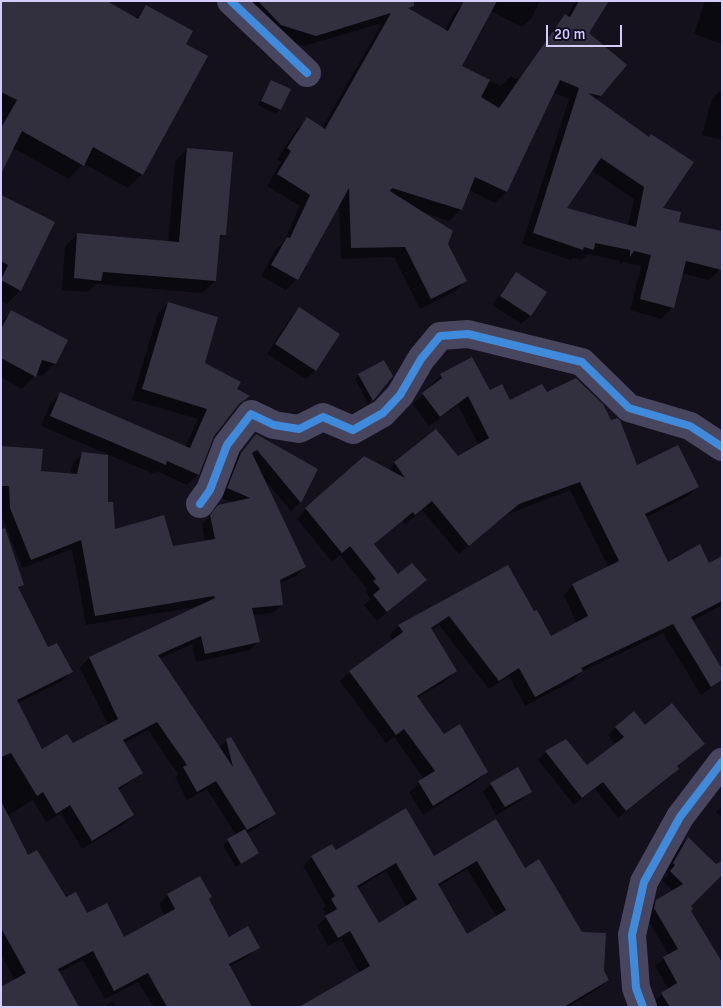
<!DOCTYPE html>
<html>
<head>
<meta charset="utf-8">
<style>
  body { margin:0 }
  #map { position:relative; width:723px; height:1008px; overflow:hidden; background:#14111d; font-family:Signika,sans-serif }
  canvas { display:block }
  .frame { position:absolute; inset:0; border:2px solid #d5cdff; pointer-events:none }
  .scale { position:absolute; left:546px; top:25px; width:76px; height:22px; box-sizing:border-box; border:2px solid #d5cdff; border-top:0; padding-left:6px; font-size:15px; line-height:18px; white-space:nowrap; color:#d5cdff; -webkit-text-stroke:4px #110c22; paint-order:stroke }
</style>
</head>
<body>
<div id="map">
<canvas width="723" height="1008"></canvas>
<div class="frame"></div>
<div class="scale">20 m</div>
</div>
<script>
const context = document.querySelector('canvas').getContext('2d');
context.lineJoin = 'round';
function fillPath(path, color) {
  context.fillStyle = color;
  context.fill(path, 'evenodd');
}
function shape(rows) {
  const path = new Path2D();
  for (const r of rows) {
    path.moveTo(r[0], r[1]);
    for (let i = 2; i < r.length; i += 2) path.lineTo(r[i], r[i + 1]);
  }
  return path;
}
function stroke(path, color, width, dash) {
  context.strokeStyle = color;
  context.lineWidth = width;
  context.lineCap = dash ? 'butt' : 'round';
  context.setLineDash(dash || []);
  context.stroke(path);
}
fillPath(shape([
  [1,1,135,18,146,7,184,45,142,174,128,188,83,163,69,179,13,148,1,171,1,119,4,115,1,113],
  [237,1,393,1,444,31,454,13,465,2,460,67,501,86,511,76,526,84,576,1,607,1,587,33,600,95,596,100,661,209,678,222,720,269,709,280,681,273,672,308,661,319,630,310,641,266,623,262,620,265,620,261,588,254,582,260,573,258,571,260,522,244,569,99,552,92,506,192,495,203,469,190,460,210,449,221,423,212,447,244,465,281,454,292,420,309,394,257,341,259,339,204,297,279,286,290,261,276,276,249,283,243,300,206,267,186,281,162,277,160,297,129,308,119,322,128,382,23,304,46,270,36],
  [591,170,634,199,628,226,565,209],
  [493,1,540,1,531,19,522,27,489,10],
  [705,1,722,1,722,44,694,34],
  [271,81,280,109,276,114,258,105],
  [721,90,722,90,722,140,702,135,712,99],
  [187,149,224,235,218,241,215,281,202,293,96,284,88,292,62,290,65,246,78,234,168,242,175,161],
  [1,196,20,290,7,304,1,301],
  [516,273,530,315,521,324,492,305],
  [168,303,203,364,235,389,248,396,233,409,213,435,198,474,187,485,157,471,154,474,41,426,50,404,61,393,185,447,198,419,132,400,158,313],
  [299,309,315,370,306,379,267,354,290,318],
  [11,312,55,363,42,376,36,374,22,389,1,377,1,322],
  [359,375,391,376,368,404,355,379],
  [441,375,490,391,509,402,546,394,637,467,698,486,688,496,645,518,667,563,709,565,722,558,722,605,692,621,722,671,722,680,701,695,663,633,581,672,572,681,525,706,509,676,489,689,439,625,431,630,455,671,446,681,417,698,443,735,486,772,477,781,423,815,409,792,424,779,394,737,386,743,340,681,350,672,393,641,389,636,398,626,508,567,533,613,550,638,577,624,564,595,573,585,609,568,570,490,508,514,459,554,422,510,405,524,402,520,373,545,398,576,425,580,377,621,364,605,371,599,365,592,367,589,340,555,332,562,297,519,306,509,388,471,395,463,458,458,479,446,458,405,429,426,413,404,432,387,431,385],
  [256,435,316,469,300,502,291,511,264,479,305,567,296,576,279,584,282,604,273,613,253,615,259,641,250,650,196,662,192,644,159,659,219,748,227,740,274,813,265,822,246,834,257,853,236,867,223,845,236,835,207,789,187,800,175,777,178,774,148,730,124,743,142,772,118,791,133,815,124,824,82,849,61,813,46,822,33,800,7,816,28,857,66,899,86,915,124,938,165,916,159,904,168,895,208,899,229,938,258,947,249,956,229,967,251,1007,154,1007,138,982,105,999,83,960,59,972,15,980,1,955,1,558,23,584,18,589,48,649,71,672,62,681,18,703,41,751,72,745,108,725,80,668,89,658,202,606,86,625,72,549,22,568,2,517,1,447,40,472,70,474,73,463,82,454,106,504,114,531,172,547,205,542,202,525,219,506,233,503,219,497,232,463],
  [616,727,645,727,703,744,676,767,677,769,670,777,618,818,595,789,574,805,538,760,546,752,587,766,616,745,608,735],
  [491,784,530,791,522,800,496,815,483,792],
  [722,806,722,818,716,812],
  [495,820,525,869,602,971,607,980,598,989,568,1007,435,1007,360,973,341,939,328,946,317,926,328,916,323,909,326,906,303,866,312,857,336,852,433,857],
  [467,869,497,917,467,935,438,887],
  [386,871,407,907,378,924,358,888],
  [688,838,690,911,718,959,722,957,722,990,695,1007,657,1007,654,1002,668,989,655,966,669,955,646,917,648,909,657,901,673,891,662,880,668,874,665,871,680,846],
  [113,1001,117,1007,104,1007]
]), '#0007');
fillPath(shape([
  [1,1,107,1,138,19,146,5,193,31,186,44,208,56,143,175,93,147,84,166,22,131,1,174,1,128,17,100,1,92],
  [258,1,414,1,414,6,408,8,448,31,464,1,497,1,462,66,490,80,481,97,499,108,565,14,570,17,579,1,609,1,589,33,627,65,601,96,588,93,649,137,651,134,694,162,663,208,681,212,679,222,722,231,722,270,686,261,674,308,640,299,651,255,634,251,630,257,630,250,595,243,594,250,584,247,583,250,533,233,579,88,560,80,507,192,475,177,462,210,392,188,390,191,453,231,448,244,467,281,431,299,405,247,351,248,349,188,298,280,271,265,287,237,290,238,310,195,277,174,291,151,287,148,307,117,325,129,391,13,316,36,281,25],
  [601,158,644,187,636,227,567,208],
  [271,80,291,89,281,110,261,101],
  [187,148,233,152,226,235,220,235,216,281,103,272,101,281,74,278,77,233,179,242],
  [1,195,55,222,21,291,1,280,8,265,1,261],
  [516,272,547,292,531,316,500,296],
  [168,302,218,317,205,363,241,382,237,389,250,396,239,404,214,436,199,475,167,461,166,465,50,416,60,392,190,448,207,409,142,389],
  [299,307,340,334,316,371,275,344],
  [11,310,68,340,56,364,42,360,36,377,1,358,1,329],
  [472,357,490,390,502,384,510,400,542,384,547,392,576,378,603,404,611,420,617,418,620,420,637,465,678,445,699,487,645,514,668,562,700,544,709,563,722,556,722,601,691,617,722,669,722,680,711,687,673,624,581,668,583,671,535,697,519,668,499,681,449,616,431,628,457,671,417,696,444,734,460,724,488,772,433,806,418,781,435,771,404,729,396,735,349,671,403,632,398,625,508,565,534,611,537,610,551,636,588,616,572,584,619,561,580,482,519,504,469,546,432,501,415,515,413,512,374,544,398,574,412,563,427,580,387,612,373,595,380,589,373,581,376,579,350,546,342,553,305,508,364,456,405,478,394,462,436,429,458,456,489,438,468,396,440,417,422,393,442,378,440,374],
  [384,360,393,376,373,401,358,374],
  [256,434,318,469,301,503,257,450,252,453,306,567,280,580,283,605,252,608,260,642,205,654,201,636,158,655,233,767,226,739,231,737,276,814,247,830,216,781,197,792,183,767,187,765,157,722,123,740,143,773,118,788,134,815,92,841,70,805,56,814,43,792,37,796,11,753,1,757,1,529,5,528,24,585,18,587,48,647,57,643,73,672,17,700,42,749,67,734,73,743,118,719,89,657,215,598,214,596,95,616,81,540,31,560,10,508,9,486,1,486,1,446,43,449,41,471,77,474,82,452,108,455,108,502,113,502,115,529,164,515,173,546,215,539,210,515,218,505,250,498,227,488,241,453],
  [672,703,705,744,677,766,679,769,626,811,603,782,582,798,545,751,566,739,587,765,624,737,615,727,634,711,645,725],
  [518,767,532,792,505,807,490,783],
  [1,801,28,855,37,850,66,897,76,892,87,913,107,903,124,937,175,909,167,894,200,876,212,897,209,899,229,937,248,926,260,948,229,964,252,1007,167,1007,148,973,114,991,93,951,58,969,79,1007,1,1007,1,987,26,973,1,928],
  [406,808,434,856,496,819,525,868,539,859,582,932,606,933,604,971,609,980,564,1007,299,1007,370,966,350,931,338,938,325,916,337,909,331,899,335,896,311,856,332,844,336,850],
  [477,861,506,910,467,934,438,884],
  [396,863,417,899,379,923,357,886],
  [245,829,259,853,241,864,227,839],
  [688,837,716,864,722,861,722,875,691,906,693,909,691,911,722,962,722,1007,670,1007,661,993,677,983,663,957,678,949,654,908,656,900,683,884,670,871,675,865,673,863]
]), '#322f3f');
stroke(shape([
  [231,1,307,73],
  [200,504,210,490,227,445,251,414,274,425,299,429,323,417,353,430,383,413,400,395,421,359,440,336,468,334,582,362,629,408,690,426,722,447],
  [643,1007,636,988,632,935,644,882,680,817,722,762]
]), '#48465e', 28);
stroke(shape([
  [231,1,307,73],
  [200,504,210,490,227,445,251,414,274,425,299,429,323,417,353,430,383,413,400,395,421,359,440,336,468,334,582,362,629,408,690,426,722,447],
  [643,1007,636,988,632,935,644,882,680,817,722,762]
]), '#408adc', 8);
</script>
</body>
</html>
